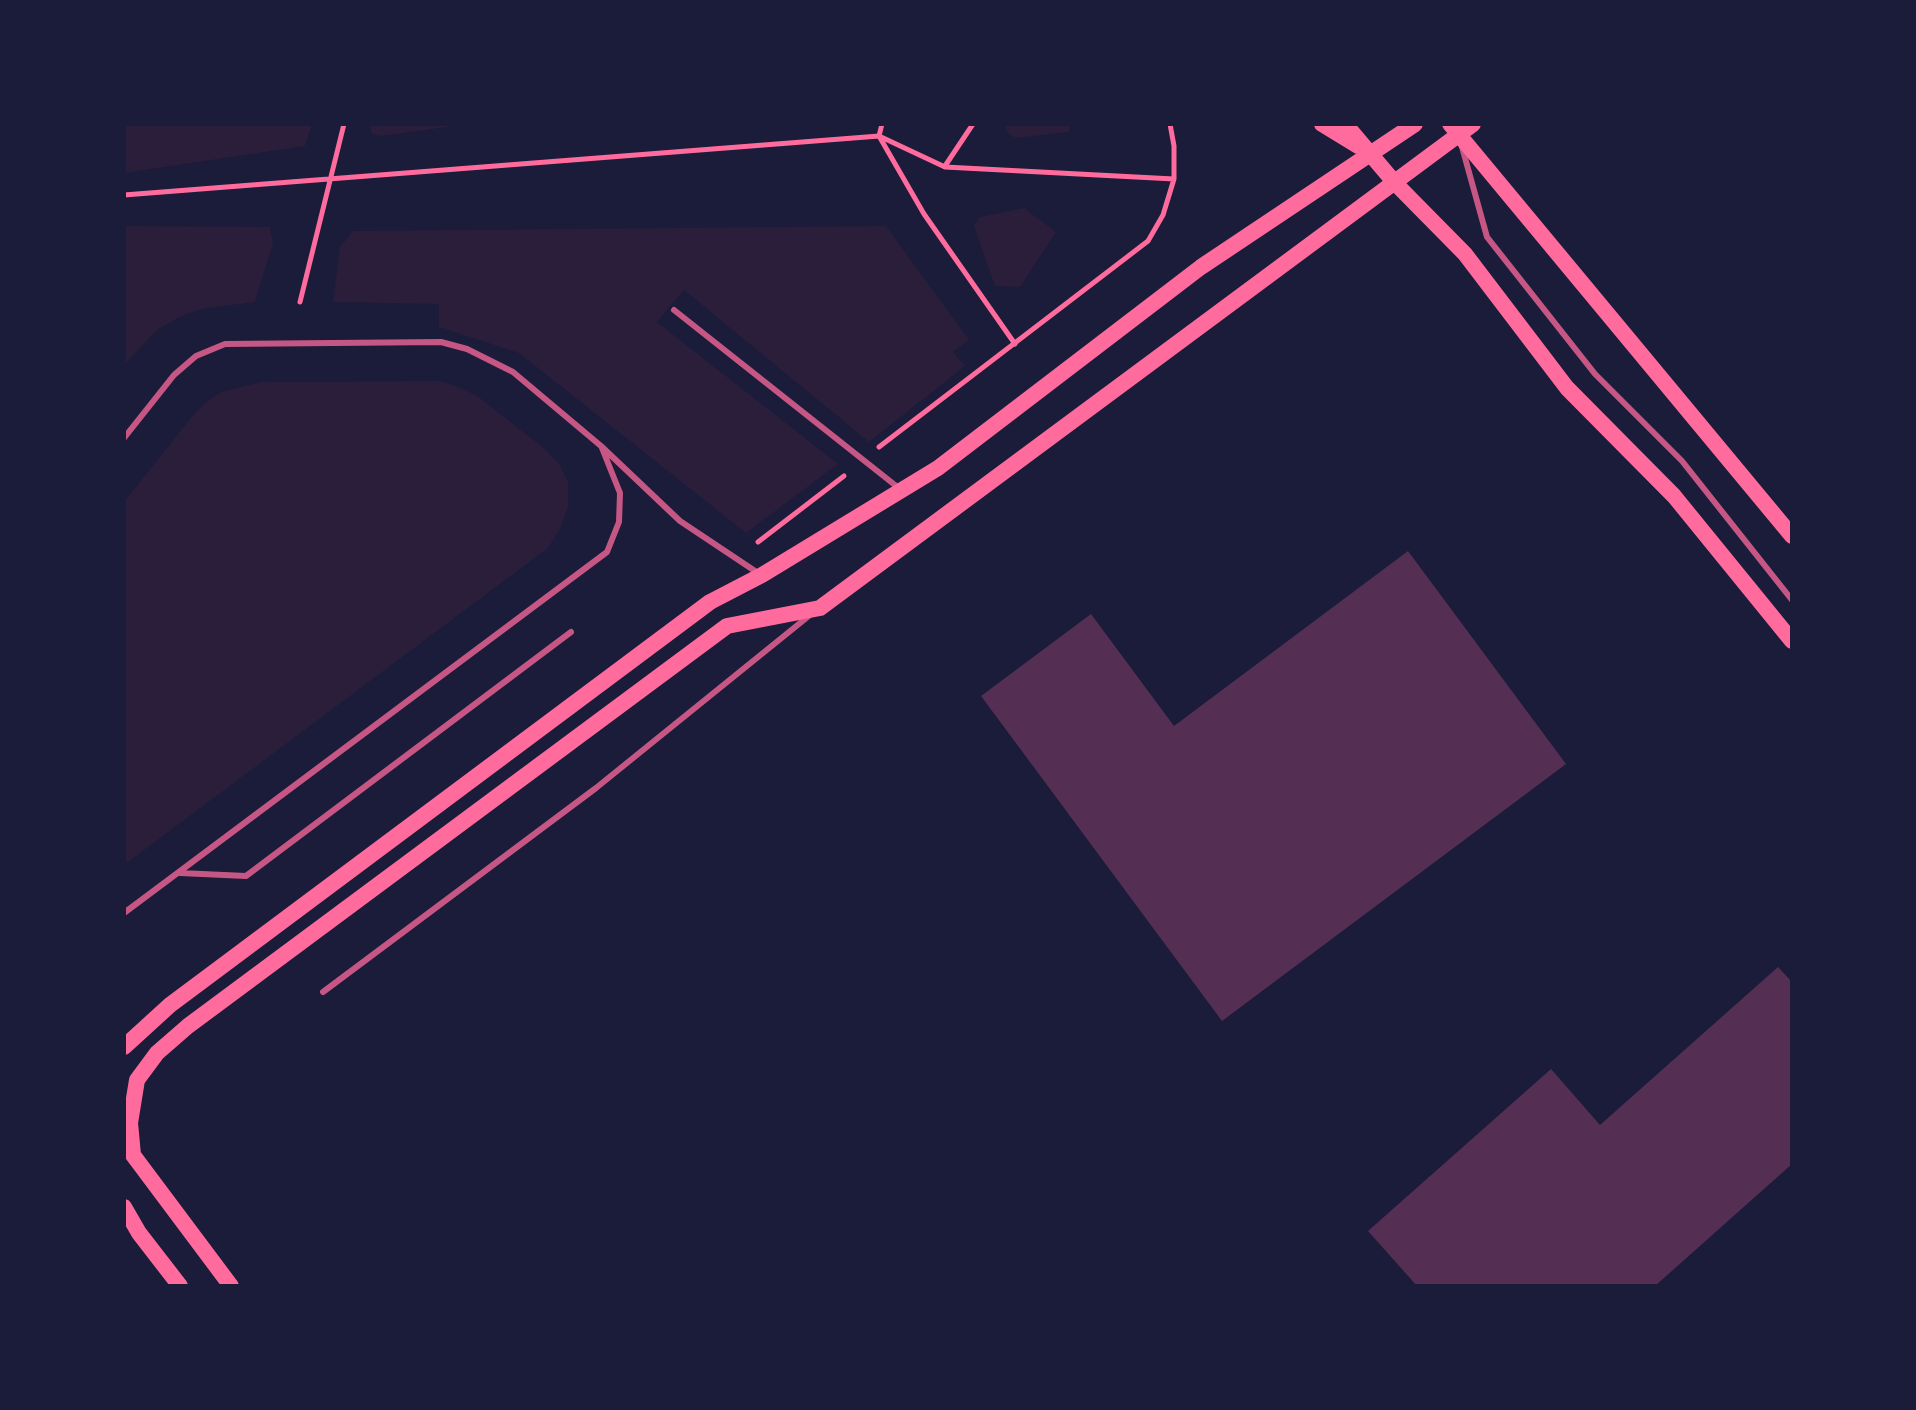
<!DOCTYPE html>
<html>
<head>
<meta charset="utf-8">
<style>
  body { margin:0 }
  #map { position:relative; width:1916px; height:1410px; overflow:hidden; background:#1b1b3a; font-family:Helvetica,sans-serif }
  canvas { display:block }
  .frame { position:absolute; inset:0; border:126px solid #1b1b3a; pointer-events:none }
</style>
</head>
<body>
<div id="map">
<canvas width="1916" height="1410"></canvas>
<div class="frame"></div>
</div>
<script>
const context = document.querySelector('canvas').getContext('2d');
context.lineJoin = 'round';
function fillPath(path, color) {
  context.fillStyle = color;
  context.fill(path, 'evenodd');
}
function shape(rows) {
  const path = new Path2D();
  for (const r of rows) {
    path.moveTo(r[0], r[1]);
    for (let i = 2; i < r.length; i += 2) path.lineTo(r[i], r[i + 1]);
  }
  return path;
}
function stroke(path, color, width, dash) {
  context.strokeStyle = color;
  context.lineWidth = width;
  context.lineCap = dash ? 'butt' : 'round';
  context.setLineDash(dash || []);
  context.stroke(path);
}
fillPath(shape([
  [124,124,312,124,305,146,124,173],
  [370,124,469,124,381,136,372,134],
  [1004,124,1072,124,1068,132,1016,138,1009,134],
  [1024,208,1056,232,1020,287,995,286,974,226,980,217],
  [124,226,270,227,273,243,255,302,202,309,179,317,156,331,124,365],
  [886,226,969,340,953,352,965,366,869,442,684,290,657,322,838,464,746,533,519,353,439,327,439,304,333,302,340,247,353,231],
  [436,381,448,383,476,395,545,449,559,464,568,482,568,507,560,529,548,548,124,865,124,502,194,414,206,402,221,392,261,382]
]), '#2a1e3b');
fillPath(shape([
  [1408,551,1566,764,1222,1021,981,696,1091,614,1174,726],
  [1778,967,1792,982,1792,1164,1655,1286,1417,1286,1368,1231,1551,1069,1600,1125]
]), '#542f53');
stroke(shape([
  [882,124,879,136,924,214,1015,344],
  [945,166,973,124],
  [124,195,879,136,945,167,1174,179],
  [300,302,344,124],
  [879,447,1148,241,1163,215,1174,179,1174,146,1170,124],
  [758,542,844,476]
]), '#ff6b9d', 5);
stroke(shape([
  [1462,147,1487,237,1595,374,1682,461,1792,600],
  [674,310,900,489],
  [124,438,174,375,196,356,225,344,441,342,467,349,513,372,601,446,680,521,758,573],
  [180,873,246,876,571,632],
  [124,913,607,552,619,522,620,493,602,448],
  [323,992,596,788,810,615]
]), '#c65784', 6);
stroke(shape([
  [1322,124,1358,146],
  [1345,124,1395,183,1465,254,1567,388,1674,496,1792,641],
  [1450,124,1792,536],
  [124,1047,170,1005,710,602,762,575,938,468,1201,267,1415,124],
  [124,1207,139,1233,180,1286],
  [231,1286,133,1155,130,1123,137,1080,157,1053,188,1026,727,626,820,608,1473,124]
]), '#ff6b9d', 16);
</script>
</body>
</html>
